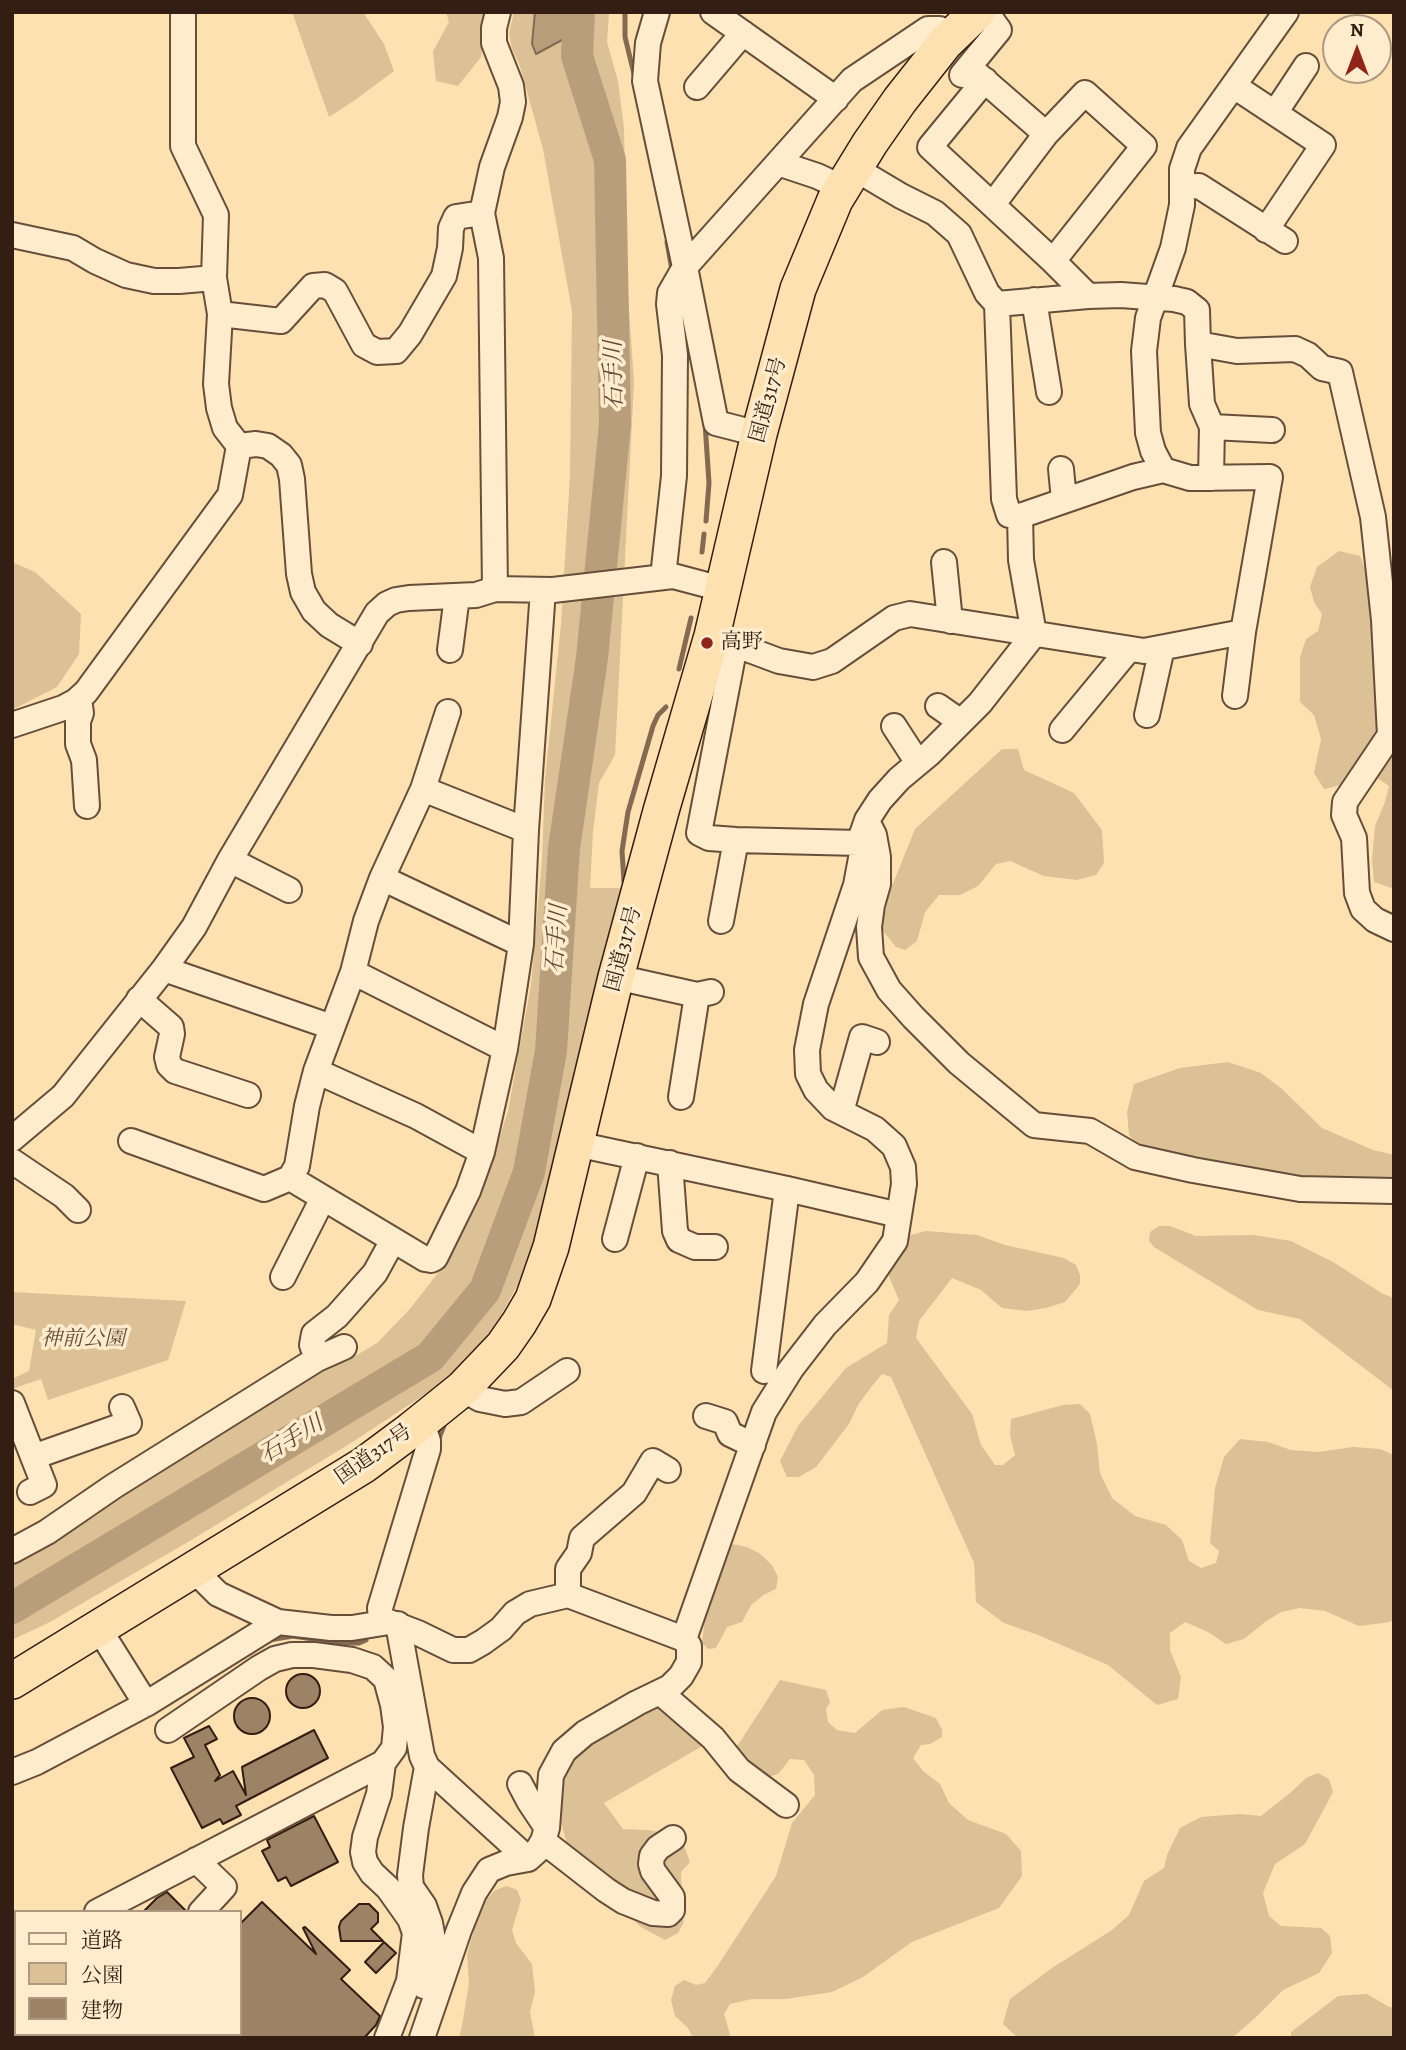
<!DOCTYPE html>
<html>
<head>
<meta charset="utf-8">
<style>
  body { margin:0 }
  #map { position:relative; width:1406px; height:2050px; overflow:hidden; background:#fee1b1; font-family:Alegreya,"Noto Serif JP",serif }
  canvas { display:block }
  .frame { position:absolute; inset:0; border:14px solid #341d13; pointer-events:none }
  .legend { position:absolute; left:14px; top:1910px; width:228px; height:126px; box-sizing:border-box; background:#feeccc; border:2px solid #ad9982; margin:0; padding:9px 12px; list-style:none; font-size:21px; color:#341d13 }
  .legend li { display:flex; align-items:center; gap:14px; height:35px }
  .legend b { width:35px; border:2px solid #ad9982 }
  .north { position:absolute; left:1322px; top:14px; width:70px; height:70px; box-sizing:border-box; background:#feeccc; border:2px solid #ad9982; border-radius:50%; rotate:0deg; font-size:19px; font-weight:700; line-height:28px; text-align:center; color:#341d13 }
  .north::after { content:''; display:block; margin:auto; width:24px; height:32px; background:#8f2418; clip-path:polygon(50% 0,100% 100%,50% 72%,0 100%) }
</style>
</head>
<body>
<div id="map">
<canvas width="1406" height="2050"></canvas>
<div class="frame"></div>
<ul class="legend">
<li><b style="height:9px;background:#feeccc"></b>道路</li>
<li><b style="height:19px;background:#dcc096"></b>公園</li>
<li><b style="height:19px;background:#9d8365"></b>建物</li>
</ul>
<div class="north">N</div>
</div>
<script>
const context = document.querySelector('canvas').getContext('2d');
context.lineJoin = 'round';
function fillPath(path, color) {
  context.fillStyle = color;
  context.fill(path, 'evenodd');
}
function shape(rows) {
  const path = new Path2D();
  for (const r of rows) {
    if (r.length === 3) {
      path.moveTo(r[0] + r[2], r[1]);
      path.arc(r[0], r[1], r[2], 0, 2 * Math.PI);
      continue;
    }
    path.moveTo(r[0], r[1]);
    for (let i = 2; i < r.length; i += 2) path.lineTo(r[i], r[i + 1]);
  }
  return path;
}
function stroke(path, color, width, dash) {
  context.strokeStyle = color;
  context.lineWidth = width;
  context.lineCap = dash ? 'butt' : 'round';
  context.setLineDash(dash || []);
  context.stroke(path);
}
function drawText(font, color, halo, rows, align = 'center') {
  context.font = font + ' Alegreya,"Noto Serif JP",serif';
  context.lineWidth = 7;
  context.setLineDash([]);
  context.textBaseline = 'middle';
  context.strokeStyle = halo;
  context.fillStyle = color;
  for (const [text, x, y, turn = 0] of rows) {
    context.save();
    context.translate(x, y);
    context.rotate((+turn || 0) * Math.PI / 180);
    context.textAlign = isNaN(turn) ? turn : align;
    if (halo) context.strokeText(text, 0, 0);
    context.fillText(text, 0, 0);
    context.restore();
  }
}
fillPath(shape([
  [292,12,363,12,384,44,394,71,355,100,329,117],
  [446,12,486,12,481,57,458,86,436,81,433,51,449,22],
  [514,12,535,12,532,43,536,53,588,26,592,12,609,12,607,42,618,81,624,128,627,281,634,382,615,755,599,783,593,832,590,888,625,888,534,1239,518,1284,494,1329,475,1353,439,1385,351,1443,188,1542,50,1622,12,1640,12,1563,91,1519,202,1441,333,1364,357,1355,377,1343,410,1309,451,1256,480,1199,508,1111,531,985,542,859,545,779,561,624,570,476,572,311,543,149,519,63,512,49,509,33],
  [1339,551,1360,556,1370,581,1373,666,1394,671,1394,889,1374,882,1372,859,1375,826,1385,802,1389,786,1376,777,1324,789,1314,773,1321,739,1314,715,1300,702,1300,657,1306,639,1318,631,1322,614,1314,602,1310,587,1317,567],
  [12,562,35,572,81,614,79,654,57,687,12,710],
  [1002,749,1018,749,1024,770,1074,793,1102,830,1104,863,1096,875,1077,880,1044,876,1010,861,996,864,978,886,960,895,939,895,925,912,917,941,905,950,896,947,882,930,888,896,915,829],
  [1228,1062,1261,1073,1282,1089,1322,1128,1373,1150,1394,1155,1394,1182,1302,1179,1200,1162,1139,1147,1129,1135,1127,1112,1134,1084,1180,1068],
  [1159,1226,1170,1226,1196,1236,1254,1235,1291,1241,1333,1262,1383,1294,1394,1298,1394,1391,1300,1319,1258,1310,1154,1247,1149,1241,1150,1232],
  [926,1231,977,1235,1005,1245,1064,1258,1076,1265,1080,1275,1080,1284,1065,1302,1046,1308,1027,1311,1002,1308,981,1290,952,1278,919,1321,916,1338,972,1414,981,1445,995,1465,1003,1465,1015,1455,1010,1435,1011,1419,1063,1405,1080,1404,1090,1414,1097,1444,1100,1473,1112,1498,1135,1516,1166,1525,1182,1540,1189,1561,1201,1568,1216,1563,1219,1551,1210,1543,1215,1488,1224,1457,1240,1439,1268,1442,1291,1450,1318,1452,1353,1447,1380,1449,1394,1455,1394,1619,1390,1622,1359,1626,1325,1611,1300,1608,1281,1612,1265,1622,1244,1639,1226,1644,1208,1632,1185,1622,1170,1633,1170,1650,1181,1677,1178,1699,1157,1705,1108,1665,1038,1635,1004,1623,976,1602,974,1563,891,1377,882,1374,872,1386,858,1405,849,1424,816,1467,799,1477,787,1477,780,1461,798,1426,846,1368,887,1343,889,1315,899,1300,888,1274,911,1235],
  [12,1292,186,1301,168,1360,48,1400,41,1379,12,1389,12,1379,29,1371,36,1330,12,1324],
  [732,1544,747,1547,759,1553,772,1565,778,1577,776,1589,765,1594,751,1605,742,1622,727,1627,716,1648,708,1649,702,1643,706,1609],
  [780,1680,826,1690,830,1702,826,1709,828,1722,837,1730,855,1733,882,1710,904,1707,936,1718,942,1730,942,1737,930,1744,921,1745,913,1758,923,1771,940,1784,949,1803,968,1820,1006,1834,1021,1851,1022,1876,999,1908,912,1942,863,1977,832,1992,786,1999,752,1999,730,2004,724,2014,731,2038,693,2038,688,2028,675,2016,671,2000,675,1986,684,1980,696,1985,705,1983,717,1967,776,1876,792,1823,815,1795,814,1775,804,1760,790,1759,778,1774,758,1780,736,1748],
  [661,1703,704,1745,604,1803,623,1829,647,1830,671,1834,684,1846,690,1862,681,1872,682,1900,679,1911,684,1922,678,1933,665,1940,641,1927,630,1917,631,1906,570,1855,559,1815,561,1774,574,1752],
  [1318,1773,1329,1779,1333,1792,1305,1844,1275,1864,1263,1893,1269,1916,1281,1926,1321,1928,1330,1936,1332,1953,1319,1973,1283,1990,1255,2018,1232,2038,1018,2038,1003,2024,1010,1999,1052,1968,1112,1930,1129,1915,1144,1881,1164,1868,1167,1855,1180,1828,1201,1817,1240,1814,1261,1816,1290,1793,1306,1778],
  [507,1886,517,1890,521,1900,512,1930,516,1943,532,1964,535,1992,530,2012,535,2038,459,2038,462,2026,469,1983,467,1954,481,1906,495,1890],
  [1367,1994,1389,2007,1394,2007,1394,2038,1291,2038,1291,2032,1338,1996]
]), '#dcc096');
const water = shape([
  [535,12,592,12,588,26,536,54,532,44,535,12]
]);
fillPath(water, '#b99e7b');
stroke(water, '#846a51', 2);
stroke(shape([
  [625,12,625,37,635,78],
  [667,242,672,270],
  [705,423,709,483,706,521],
  [702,552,704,534],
  [679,669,691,618],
  [624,882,622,851,628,812,653,726,658,715,666,707],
  [439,1438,445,1423],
  [269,1640,293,1636,339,1643,359,1643,366,1640]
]), '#846a51', 5);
stroke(shape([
  [12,1608,430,1357,485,1290,529,1172,551,1051,564,848,592,658,615,424,610,160,577,56,579,12]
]), '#b99e7b', 32);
const building = shape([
  [303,1691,17],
  [252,1716,18],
  [209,1726,217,1739,205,1745,220,1775,215,1781,233,1771,246,1795,242,1767,314,1730,328,1758,236,1806,241,1815,223,1824,220,1819,202,1828,171,1768,194,1757,184,1738,209,1726],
  [314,1816,338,1862,291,1886,286,1877,278,1881,262,1851,270,1847,267,1840,314,1816],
  [167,1892,187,1912,143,1912,157,1898,167,1892],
  [262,1902,316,1954,303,1928,305,1927,350,1970,341,1979,380,2016,376,2025,364,2038,240,2038,240,1924,262,1902],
  [359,1904,369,1904,378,1913,378,1922,371,1929,383,1941,341,1941,339,1927,341,1921,359,1904],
  [384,1942,396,1953,376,1973,365,1962,384,1942]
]);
fillPath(building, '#9d8365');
stroke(building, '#341d13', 2);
const minor = shape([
  [657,12,648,43,645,81,685,267,716,423,759,434],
  [713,12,836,99],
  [969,67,1046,134],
  [962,75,999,30,986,12],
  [985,80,930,147,1053,261,1088,296],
  [1234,86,1323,145,1266,230],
  [697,87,743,33],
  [1275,113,1306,66],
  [778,163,817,176,843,188],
  [1182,187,1199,186,1285,241],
  [993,204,1046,134,1085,93,1144,146,1053,261],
  [12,235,73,248,95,261,126,275,154,281,179,281,214,278],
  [1034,300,1049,392],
  [997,304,1088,296,1121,295,1174,299,1187,302,1197,310,1198,344,1237,351,1295,349,1308,355,1322,368,1340,372,1373,517,1384,620,1390,735,1345,802,1344,815,1354,838,1357,893,1363,909,1375,920,1394,929],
  [220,314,281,321,313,286,325,285,335,291,364,345,377,352,396,351,410,334,444,276,450,248,451,228,456,217,482,213],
  [1198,344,1202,404,1212,427,1211,478],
  [1212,427,1272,430],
  [239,446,256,444,268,446,281,455,289,465,292,479,299,574,303,592,314,611,329,625,360,644],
  [1061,469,1064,500],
  [1163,470,1153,451,1148,433,1144,351,1148,318,1173,248,1182,205,1182,169,1189,148,1286,12],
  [944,562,950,621],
  [663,577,674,476,675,355,669,304,670,293,685,267,852,80,928,29,940,29,952,36],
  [495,589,491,258,482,213,492,167,510,117,513,102,511,86,494,43,494,28,498,12],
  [712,636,779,661,813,667,832,661,894,618,910,614,1144,651,1243,632,1270,477,1190,478,1163,470,1133,477,1020,516],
  [735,645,699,833,709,838,736,840,859,843],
  [450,650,457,596],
  [1235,696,1243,632],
  [76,701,80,706,81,713,78,721,78,744,84,760,87,806],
  [938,706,961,722],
  [1147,715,1162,648],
  [12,725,63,708,76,701,86,692,230,495,239,446,225,428,219,408,216,384,220,314,214,278,216,215,183,146,183,12],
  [894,726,918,763],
  [1062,730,1129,649],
  [423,789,526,830],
  [870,827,874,835,878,857,878,884,872,905,869,927,871,957,889,990,913,1017,959,1063,1034,1125,1090,1131,1135,1157,1193,1170,1300,1189,1394,1191],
  [230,860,289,890],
  [382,878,521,944],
  [721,921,736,840],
  [164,969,332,1027],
  [353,972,505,1049],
  [616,977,697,995,711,992],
  [139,999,171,1027,172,1034,167,1057,169,1065,175,1071,248,1095],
  [316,1071,416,1116,482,1152],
  [681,1097,697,995],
  [841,1112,862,1037,877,1042],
  [12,1139,63,1096,164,969,194,927,230,860,377,613,387,604,396,600,409,598,476,595,495,589,553,590,673,576,722,589],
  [131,1141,264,1189,290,1178,297,1166,307,1106,316,1071,353,972,366,921,382,878,423,789,448,712],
  [576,1144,787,1189,899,1215],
  [12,1161,64,1196,78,1210],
  [670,1163,675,1231,679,1240,695,1247,715,1247],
  [290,1178,425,1259,431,1260,435,1258,468,1191,482,1152,505,1049,521,944,526,830,543,590],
  [615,1239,637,1156],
  [283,1277,323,1198],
  [317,1359,312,1345,314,1334,337,1316,375,1273,393,1240],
  [764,1371,787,1189],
  [462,1389,480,1399,505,1404,521,1402,567,1371],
  [12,1403,44,1485,30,1492],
  [706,1416,725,1422,730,1434,753,1445],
  [33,1457,129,1423,122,1407],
  [12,1551,47,1532,114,1486,317,1359,344,1347],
  [196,1568,202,1578,218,1594,278,1622,331,1628,352,1628,389,1622,418,1633,453,1650,469,1650,483,1642,501,1629,515,1613,530,1604,568,1595,684,1639,689,1646,689,1662,681,1676,670,1687,637,1703,585,1733,564,1751,551,1775,547,1828,543,1841,537,1851,528,1859,506,1863,489,1870,474,1893,459,1930,422,2038],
  [568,1595,568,1569,579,1553,582,1538,634,1493,653,1461,668,1470],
  [381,1622,380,1608,428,1449,428,1441,426,1435,418,1425],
  [398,1624,422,1756,427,1767,528,1859],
  [99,1629,146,1704],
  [684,1639,764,1412,791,1369,825,1325,867,1282,895,1241,904,1184,903,1167,894,1146,875,1129,833,1108,816,1090,808,1074,807,1050,816,1004,856,885,862,853,859,843,867,820,880,800,899,779,929,754,980,703,1034,634,1021,560,1020,516,1009,515,1004,499,997,304,987,293,959,234,935,213,901,196,854,168],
  [661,1693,713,1738,739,1770,786,1805],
  [383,1763,379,1794,365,1837,363,1852,365,1862,372,1873,388,1888,410,1919,415,1933,409,1981,387,2038],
  [12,1772,37,1762,146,1704,278,1622],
  [520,1784,529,1801,547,1828],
  [543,1841,606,1890,623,1901,653,1913,668,1914,672,1910,672,1897,653,1871,651,1864,652,1856,658,1848,673,1838],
  [196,1860,224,1887,201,1912],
  [97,1912,383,1763,394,1748,396,1727,393,1705,386,1679,373,1667,352,1660,314,1655,292,1655,275,1659,259,1668,168,1730],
  [12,1948,16,1952],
  [424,1986,434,1945,430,1923,424,1906,411,1887,410,1875,416,1828,427,1767],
  [12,2026,16,2023],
  [148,2034,151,2038]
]);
const highway = shape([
  [12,1681,364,1465,411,1430,462,1389,503,1346,519,1323,533,1299,551,1247,616,977,661,811,712,636,759,434,798,289,835,200,870,143,900,100,945,43,977,12]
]);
stroke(minor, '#664e3a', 28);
stroke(highway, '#341d13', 38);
stroke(minor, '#feeccc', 24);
stroke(highway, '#fee1b1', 35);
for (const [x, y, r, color] of [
  [707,643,7,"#8f2418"]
]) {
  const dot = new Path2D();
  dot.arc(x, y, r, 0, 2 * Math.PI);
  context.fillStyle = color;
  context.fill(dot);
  stroke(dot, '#feeccc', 2.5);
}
drawText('21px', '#341d13', '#feeccc', [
  ["国道317号",769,400,-75],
  ["国道317号",624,949,-75],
  ["国道317号",374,1455,-35]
]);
drawText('21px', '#341d13', '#feeccc', [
  ["高野",721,643]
], 'left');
drawText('italic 21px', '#664e3a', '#feeccc', [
  ["神前公園",83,1340]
]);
drawText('italic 23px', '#634a37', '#feeccc', [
  ["石手川",615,375,-91],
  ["石手川",558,939,-86],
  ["石手川",292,1440,-31]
]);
</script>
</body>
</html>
